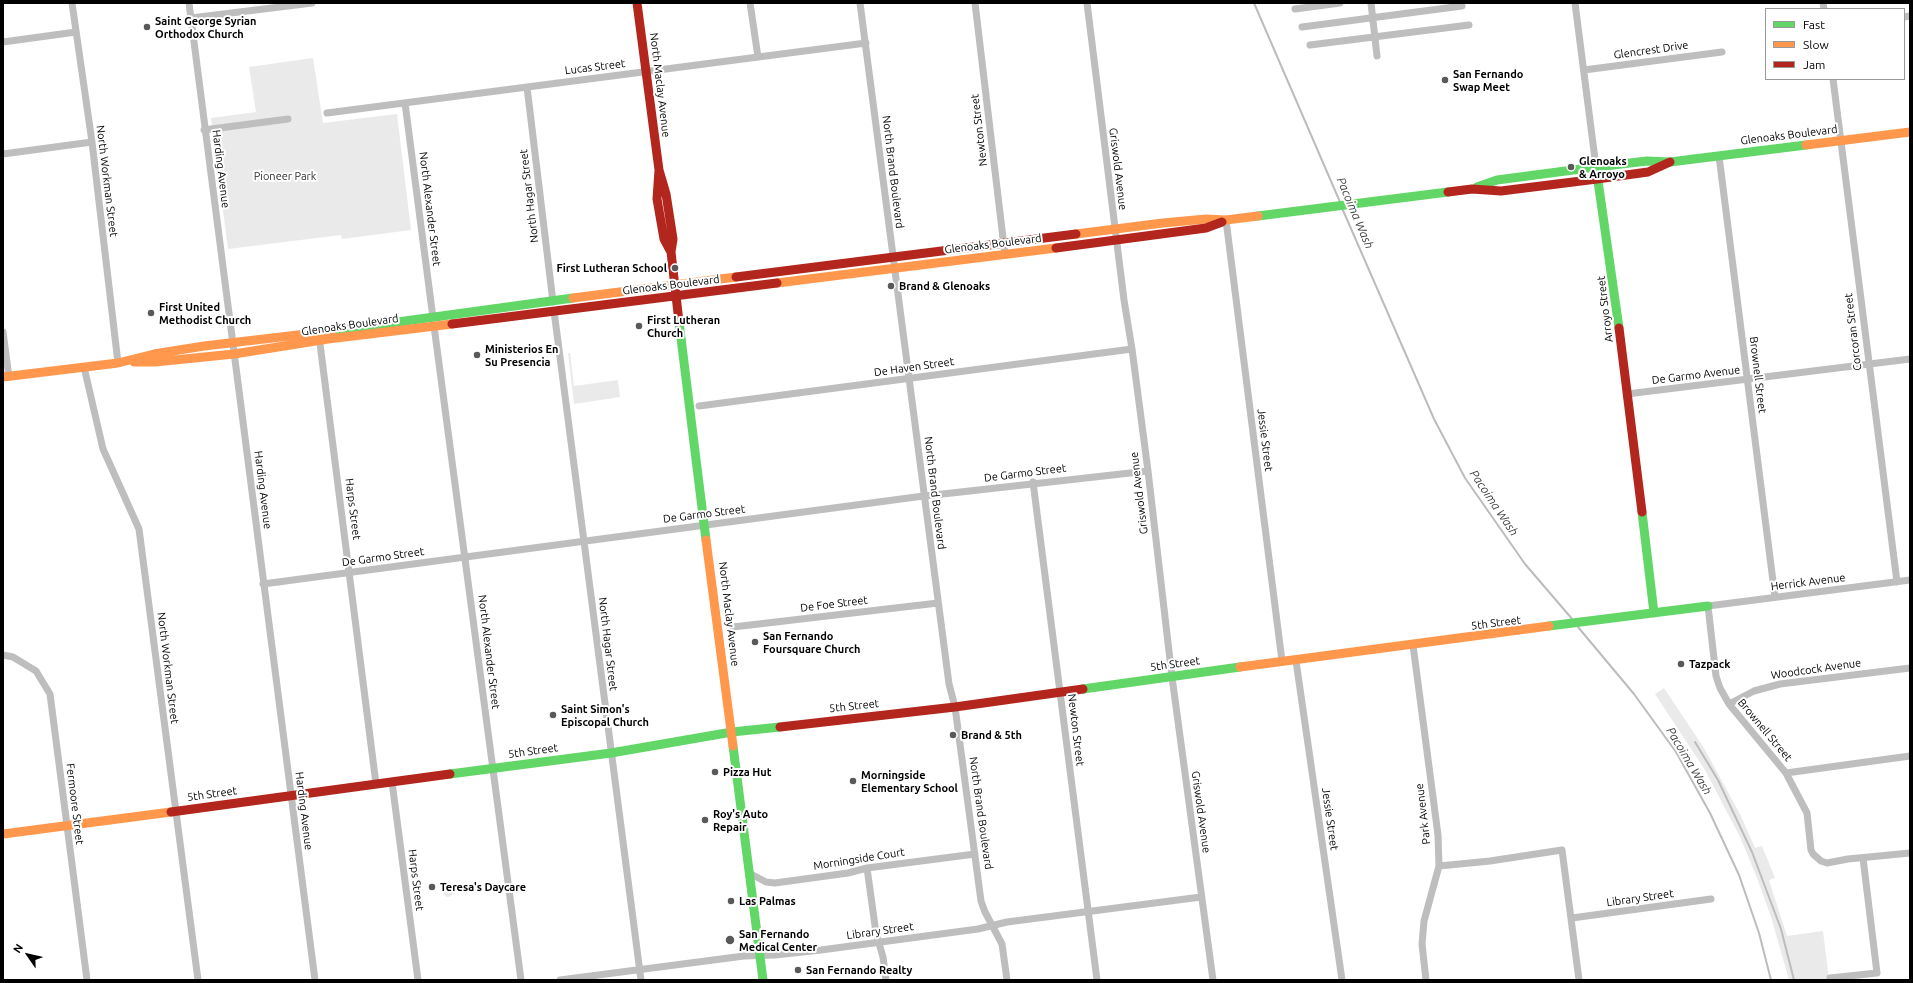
<!DOCTYPE html>
<html>
<head>
<meta charset="utf-8">
<style>
  body { margin:0 }
  #map { position:relative; width:1913px; height:983px; overflow:hidden; background:#fff; font-family:Ubuntu,sans-serif }
  canvas { display:block }
  .frame { position:absolute; inset:0; border:4px solid #000; pointer-events:none }
  .legend { position:absolute; left:1765px; top:8px; width:140px; height:72px; box-sizing:border-box; background:#fff; border:1px solid #999; margin:0; padding:5px 7px; list-style:none; font-size:12px; color:#000 }
  .legend li { display:flex; align-items:center; gap:8px; height:20px }
  .legend b { width:20px; border:1px solid #999 }
  .north { position:absolute; left:8px; top:935px; width:40px; height:40px; -webkit-text-stroke:3px #fff; paint-order:stroke; rotate:304deg; font-size:11px; font-weight:700; line-height:16px; text-align:center; color:#000 }
  .north::after { content:''; display:block; margin:auto; width:14px; height:18px; background:#000; clip-path:polygon(50% 0,100% 100%,50% 72%,0 100%) }
</style>
</head>
<body>
<div id="map">
<canvas width="1913" height="983"></canvas>
<div class="frame"></div>
<ul class="legend">
<li><b style="height:5px;background:#63d668"></b>Fast</li>
<li><b style="height:5px;background:#ff974d"></b>Slow</li>
<li><b style="height:5px;background:#b3261e"></b>Jam</li>
</ul>
<div class="north">N</div>
</div>
<script>
const context = document.querySelector('canvas').getContext('2d');
context.lineJoin = 'round';
function fillPath(path, color) {
  context.fillStyle = color;
  context.fill(path, 'evenodd');
}
function shape(rows) {
  const path = new Path2D();
  for (const r of rows) {
    if (r.length === 3) {
      path.moveTo(r[0] + r[2], r[1]);
      path.arc(r[0], r[1], r[2], 0, 2 * Math.PI);
      continue;
    }
    path.moveTo(r[0], r[1]);
    for (let i = 2; i < r.length; i += 2) path.lineTo(r[i], r[i + 1]);
  }
  return path;
}
function stroke(path, color, width, dash) {
  context.strokeStyle = color;
  context.lineWidth = width;
  context.lineCap = dash ? 'butt' : 'round';
  context.setLineDash(dash || []);
  context.stroke(path);
}
function drawText(font, color, halo, rows, align = 'center') {
  context.font = font + ' Ubuntu,sans-serif';
  context.lineWidth = 4;
  context.setLineDash([]);
  context.textBaseline = 'middle';
  context.strokeStyle = halo;
  context.fillStyle = color;
  for (const [text, x, y, turn = 0] of rows) {
    context.save();
    context.translate(x, y);
    context.rotate((+turn || 0) * Math.PI / 180);
    context.textAlign = isNaN(turn) ? turn : align;
    if (halo) context.strokeText(text, 0, 0);
    context.fillText(text, 0, 0);
    context.restore();
  }
}
fillPath(shape([
  [313,58,323,123,397,114,411,230,342,239,341,235,228,249,211,118,256,112,249,67],
  [568,353,570,353,574,386,618,380,620,397,574,404],
  [1664,688,1704,748,1741,816,1755,848,1762,846,1775,878,1769,880,1787,936,1823,931,1829,980,1789,980,1771,917,1757,878,1740,837,1705,770,1655,694],
  [448,892,5]
]), '#eaeaea');
stroke(shape([
  [1254,3,1340,202],
  [1342,208,1434,419,1465,478,1525,564,1573,620],
  [1578,627,1634,694,1676,752,1710,813,1739,875,1759,933,1771,980],
  [1695,742,1718,780,1752,852,1781,929,1794,980]
]), '#bcbcbc', 2);
stroke(shape([
  [72,3,92,142,118,363],
  [189,3,315,980],
  [750,3,758,57],
  [860,3,949,684,955,707,981,901,985,912,1002,944,1007,980],
  [975,3,1005,255],
  [1087,3,1124,300,1132,349,1148,471,1172,677,1213,980],
  [1371,3,1377,56],
  [1575,3,1596,167],
  [1823,3,1824,9],
  [1295,9,1340,3],
  [1904,17,1910,16],
  [191,18,312,3],
  [1302,27,1462,6],
  [3,42,76,32],
  [1310,45,1469,25],
  [1584,70,1722,52],
  [1833,79,1897,582],
  [527,87,553,302],
  [405,103,433,318],
  [327,113,866,43],
  [204,130,288,119],
  [3,154,92,142],
  [1719,156,1775,597],
  [1226,220,1282,661],
  [554,311,641,980],
  [434,326,521,980],
  [3,332,9,377],
  [319,336,376,784],
  [84,367,103,449,139,529,198,980],
  [1627,394,1910,359],
  [699,406,1132,349],
  [1033,482,1097,980],
  [1910,580,1708,606,1716,676,1720,688,1729,704,1786,773,1807,813,1811,850,1813,854,1821,861,1827,863,1848,859,1910,853],
  [263,584,916,497,1148,471],
  [733,627,938,603],
  [1413,645,1438,835,1439,866,1424,921,1422,944,1426,980],
  [3,655,13,657,36,671,50,694,87,980],
  [1296,661,1342,980],
  [1729,704,1754,691,1780,684,1910,668],
  [1786,773,1910,756],
  [392,782,418,980],
  [1439,866,1490,861,1562,850,1579,980],
  [867,868,876,933,883,957,886,980],
  [749,873,766,882,775,883,848,873,867,868,975,854],
  [1572,918,1711,899],
  [1830,978,1877,973,1863,858],
  [560,980,744,956,775,955,821,950,978,929,1007,922,1201,897]
]), '#bebebe', 7);
stroke(shape([
  [1596,167,1619,328],
  [1477,187,1497,180,1596,167,1647,161,1670,162,1806,145],
  [1258,216,1448,192],
  [679,322,706,540],
  [332,331,573,298],
  [1642,512,1654,613],
  [1549,626,1708,606],
  [1083,689,1240,667],
  [733,746,763,980],
  [450,774,611,753,732,732,780,727]
]), '#63d668', 9);
stroke(shape([
  [1806,145,1910,132],
  [1076,234,1163,223,1206,219,1226,220,1258,216],
  [777,283,1056,248],
  [573,298,736,277],
  [134,362,155,362,234,354,328,339,452,324],
  [3,377,118,363,154,354,204,346,332,331],
  [706,540,733,746],
  [1240,667,1549,626],
  [3,834,171,812]
]), '#ff974d', 9);
stroke(shape([
  [637,3,659,170,657,199,664,239,671,252],
  [659,170,666,194,673,239,671,252,679,322],
  [1448,192,1472,189,1501,191,1597,179,1648,172,1670,162],
  [1056,248,1206,228,1222,222],
  [736,277,1076,234],
  [452,324,777,283],
  [1619,328,1642,512],
  [780,727,955,707,1083,689],
  [171,812,450,774]
]), '#b3261e', 9);
for (const [x, y, r, color] of [
  [147,27,4,"#595959"],
  [1445,80,4,"#595959"],
  [1571,167,4,"#595959"],
  [675,268,4,"#595959"],
  [891,286,4,"#595959"],
  [151,313,4,"#595959"],
  [639,326,4,"#595959"],
  [477,355,4,"#595959"],
  [755,642,4,"#595959"],
  [1681,664,4,"#595959"],
  [553,715,4,"#595959"],
  [953,735,4,"#595959"],
  [715,772,4,"#595959"],
  [853,781,4,"#595959"],
  [705,820,4,"#595959"],
  [432,887,4,"#595959"],
  [731,901,4,"#595959"],
  [730,940,5,"#595959"],
  [798,970,4,"#595959"]
]) {
  const dot = new Path2D();
  dot.arc(x, y, r, 0, 2 * Math.PI);
  context.fillStyle = color;
  context.fill(dot);
  stroke(dot, '#fff', 1.5);
}
drawText('bold 11px', '#000', '#fff', [
  ["Saint George Syrian",155,21],
  ["Orthodox Church",155,34],
  ["San Fernando",1453,74],
  ["Swap Meet",1453,87],
  ["Glenoaks",1579,161],
  ["& Arroyo",1579,174],
  ["First Lutheran School",667,268,"right"],
  ["Brand & Glenoaks",899,286],
  ["First United",159,307],
  ["Methodist Church",159,320],
  ["First Lutheran",647,320],
  ["Church",647,333],
  ["Ministerios En",485,349],
  ["Su Presencia",485,362],
  ["San Fernando",763,636],
  ["Foursquare Church",763,649],
  ["Tazpack",1689,664],
  ["Saint Simon's",561,709],
  ["Episcopal Church",561,722],
  ["Brand & 5th",961,735],
  ["Pizza Hut",723,772],
  ["Morningside",861,775],
  ["Elementary School",861,788],
  ["Roy's Auto",713,814],
  ["Repair",713,827],
  ["Teresa's Daycare",440,887],
  ["Las Palmas",739,901],
  ["San Fernando",739,934],
  ["Medical Center",739,947],
  ["San Fernando Realty",806,970]
], 'left');
drawText('11px', '#000', '#fff', [
  ["Glencrest Drive",1651,50,-8],
  ["Lucas Street",595,67,-7],
  ["North Maclay Avenue",660,85,83],
  ["Newton Street",979,130,-97],
  ["Glenoaks Boulevard",1789,135,-7],
  ["Harding Avenue",221,169,83],
  ["Griswold Avenue",1118,169,83],
  ["North Brand Boulevard",893,172,83],
  ["North Workman Street",107,181,83],
  ["North Hagar Street",529,196,-97],
  ["North Alexander Street",430,209,83],
  ["Glenoaks Boulevard",993,244,-7],
  ["Glenoaks Boulevard",671,285,-7],
  ["Arroyo Street",1605,309,-97],
  ["Glenoaks Boulevard",350,325,-8],
  ["Corcoran Street",1853,332,-97],
  ["De Haven Street",914,367,-8],
  ["De Garmo Avenue",1696,375,-7],
  ["Brownell Street",1758,375,83],
  ["Jessie Street",1265,440,83],
  ["De Garmo Street",1025,473,-7],
  ["Harding Avenue",263,490,83],
  ["North Brand Boulevard",935,493,83],
  ["Griswold Avenue",1139,493,-97],
  ["Harps Street",353,509,83],
  ["De Garmo Street",704,514,-7],
  ["De Garmo Street",383,557,-8],
  ["Herrick Avenue",1808,582,-7],
  ["De Foe Street",834,604,-7],
  ["North Maclay Avenue",729,614,83],
  ["5th Street",1496,623,-7],
  ["North Hagar Street",608,644,83],
  ["North Alexander Street",489,652,83],
  ["5th Street",1175,664,-8],
  ["North Workman Street",168,668,83],
  ["Woodcock Avenue",1816,669,-8],
  ["5th Street",854,706,-6],
  ["Newton Street",1076,730,83],
  ["Brownell Street",1765,730,50],
  ["5th Street",533,751,-8],
  ["5th Street",212,794,-8],
  ["Fermoore Street",75,804,83],
  ["Harding Avenue",304,811,83],
  ["Griswold Avenue",1201,812,82],
  ["North Brand Boulevard",981,813,82],
  ["Park Avenue",1423,814,-97],
  ["Jessie Street",1330,819,82],
  ["Morningside Court",859,859,-9],
  ["Harps Street",416,880,83],
  ["Library Street",1640,898,-8],
  ["Library Street",880,931,-8]
]);
drawText('11px', '#2f2f2f', '#fff', [
  ["Pioneer Park",285,176]
]);
drawText('italic 12px', '#404040', '#fff', [
  ["Pacoima Wash",1355,213,67],
  ["Pacoima Wash",1494,503,56],
  ["Pacoima Wash",1689,761,59]
]);
</script>
</body>
</html>
